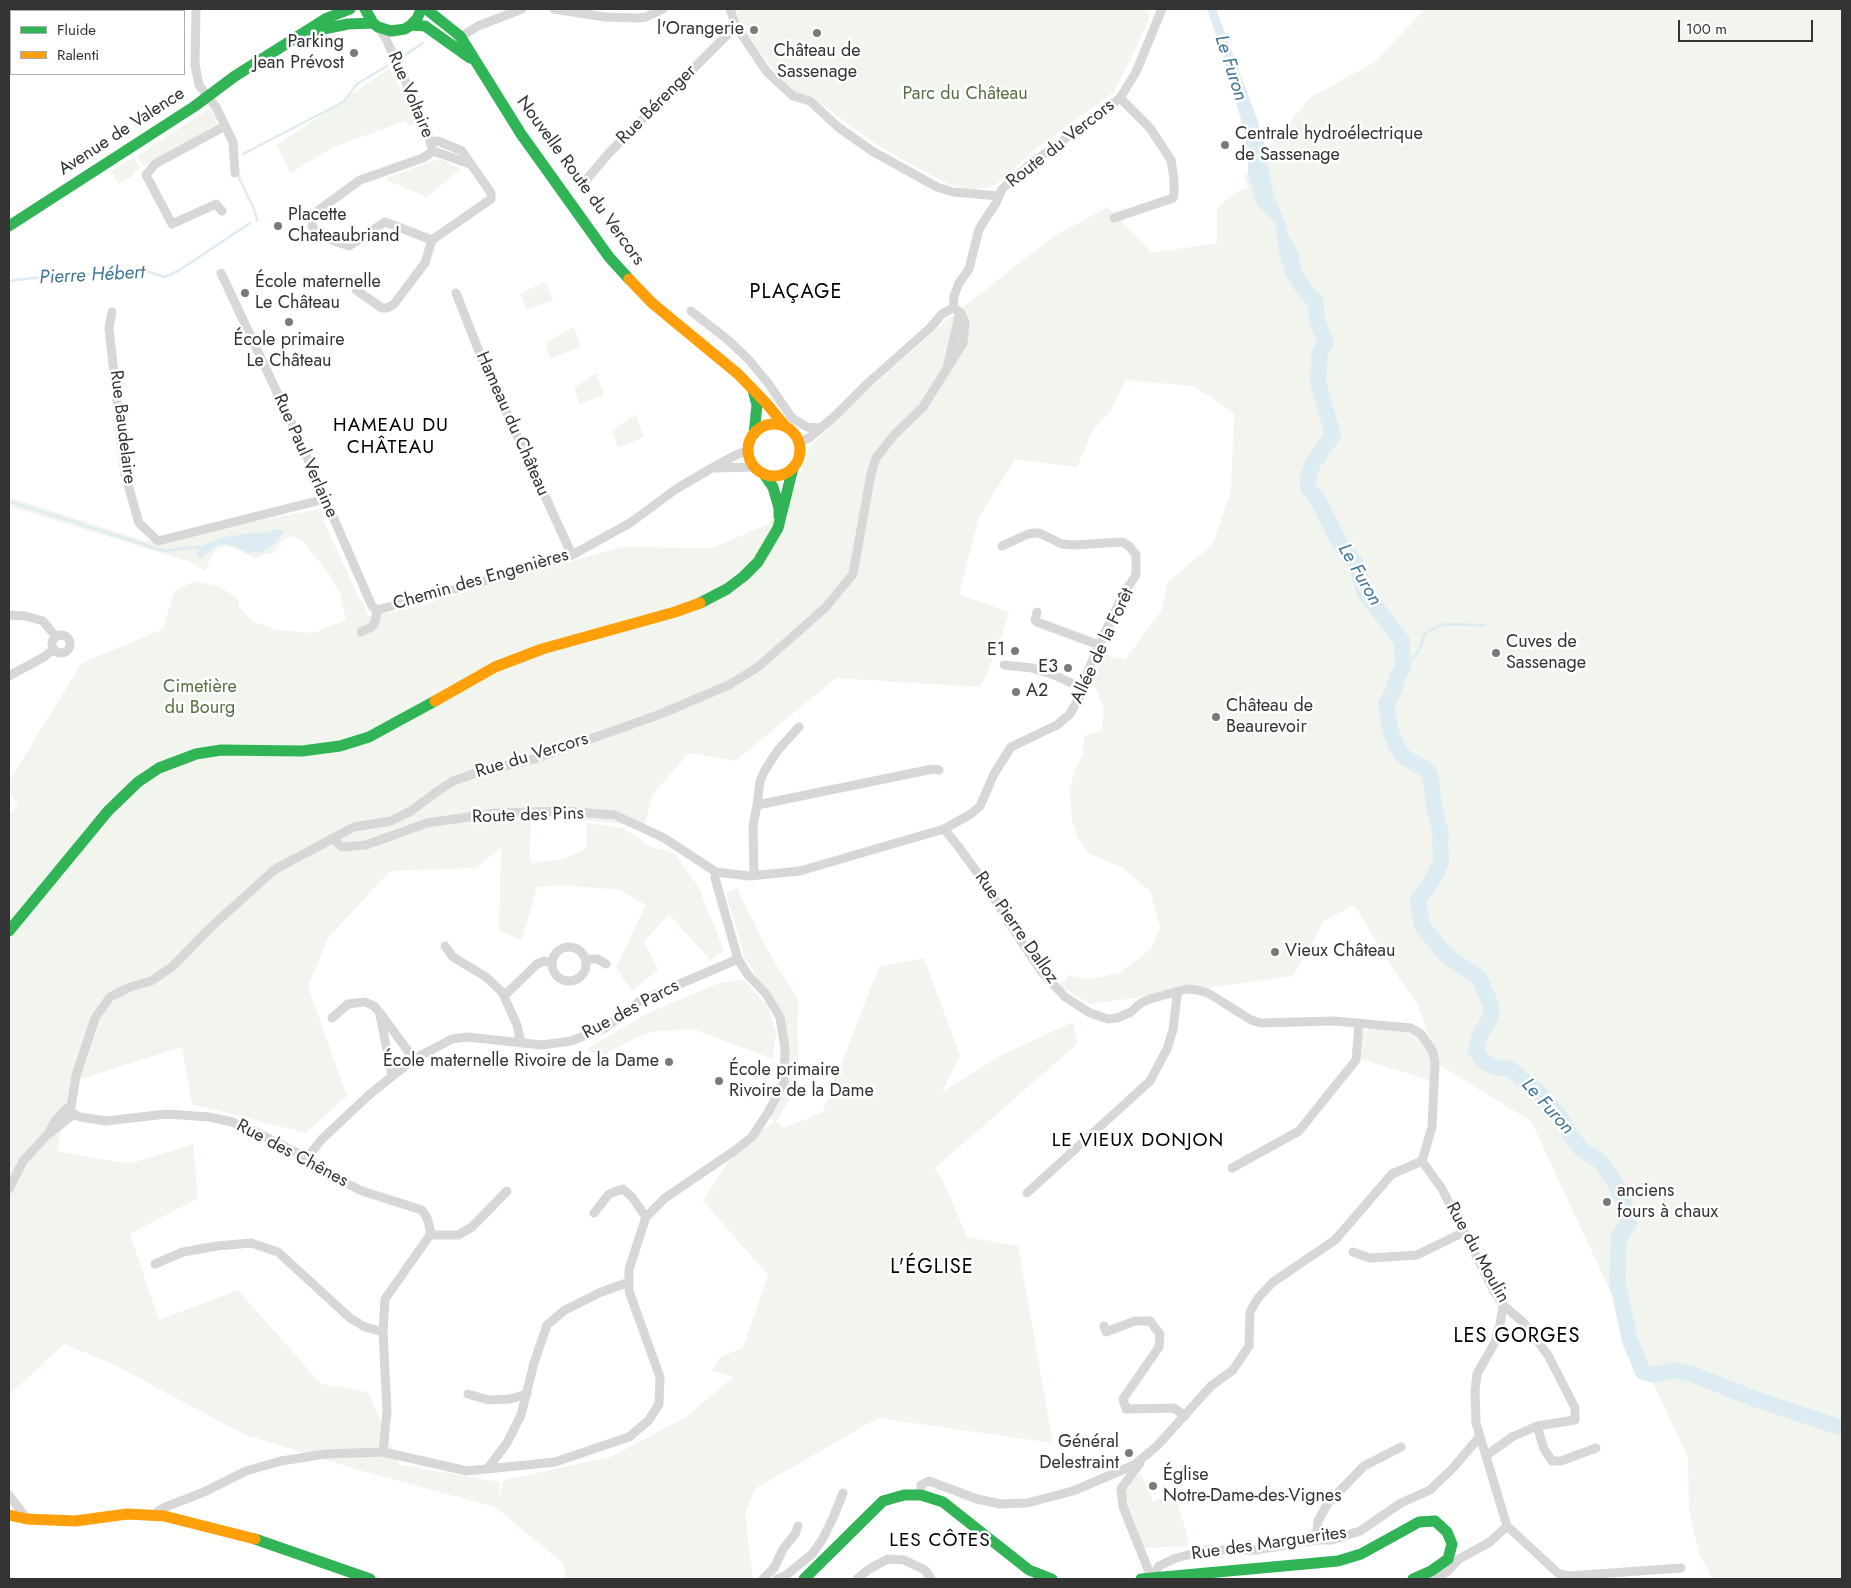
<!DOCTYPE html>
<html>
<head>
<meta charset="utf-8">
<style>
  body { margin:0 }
  #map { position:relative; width:1851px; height:1588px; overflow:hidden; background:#fff; font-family:Jost,sans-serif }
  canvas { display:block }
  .frame { position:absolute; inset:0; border:10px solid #333; pointer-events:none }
  .legend { position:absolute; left:10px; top:10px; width:175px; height:65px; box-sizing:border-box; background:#fff; border:1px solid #adadad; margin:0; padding:6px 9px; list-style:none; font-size:15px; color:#333 }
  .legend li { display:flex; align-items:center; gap:10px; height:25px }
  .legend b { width:25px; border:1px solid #adadad }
  .scale { position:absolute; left:1678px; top:20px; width:135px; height:22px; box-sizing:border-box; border:2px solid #333; border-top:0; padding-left:6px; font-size:15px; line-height:18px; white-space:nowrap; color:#333; -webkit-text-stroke:4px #fff; paint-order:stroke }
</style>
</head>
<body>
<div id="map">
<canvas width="1851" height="1588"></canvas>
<div class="frame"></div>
<ul class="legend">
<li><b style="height:6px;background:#30b455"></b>Fluide</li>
<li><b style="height:6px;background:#ff9f0a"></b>Ralenti</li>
</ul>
<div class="scale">100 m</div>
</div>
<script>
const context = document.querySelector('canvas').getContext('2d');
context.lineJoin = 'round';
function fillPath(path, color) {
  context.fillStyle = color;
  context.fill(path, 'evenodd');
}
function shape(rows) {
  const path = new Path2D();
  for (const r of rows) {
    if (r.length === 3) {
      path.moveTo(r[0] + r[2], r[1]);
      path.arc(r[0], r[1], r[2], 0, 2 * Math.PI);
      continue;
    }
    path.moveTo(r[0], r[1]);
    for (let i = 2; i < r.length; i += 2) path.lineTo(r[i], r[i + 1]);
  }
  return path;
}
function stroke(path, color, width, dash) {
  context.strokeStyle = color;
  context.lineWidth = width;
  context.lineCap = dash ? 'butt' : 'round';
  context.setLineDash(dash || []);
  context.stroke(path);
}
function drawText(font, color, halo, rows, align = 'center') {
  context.font = font + ' Jost,sans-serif';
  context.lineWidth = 5;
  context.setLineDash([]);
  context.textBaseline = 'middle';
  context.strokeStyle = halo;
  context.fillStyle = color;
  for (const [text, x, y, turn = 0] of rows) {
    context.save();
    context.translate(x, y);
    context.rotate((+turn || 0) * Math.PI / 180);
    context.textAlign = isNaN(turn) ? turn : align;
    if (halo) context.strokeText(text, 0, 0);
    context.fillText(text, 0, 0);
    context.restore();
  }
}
fillPath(shape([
  [736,9,1144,9,1150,16,1135,50,1114,92,1038,147,997,184,989,187,968,190,950,185,914,166,877,145,820,103,793,91,780,78,747,35,741,26],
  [1425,9,1842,9,1842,1579,1713,1579,1699,1553,1689,1510,1688,1458,1531,1121,1438,1064,1418,1005,1397,975,1354,905,1323,922,1293,976,1090,1004,1060,986,1069,975,1089,980,1121,972,1151,949,1160,927,1150,891,1123,868,1088,853,1078,838,1072,820,1070,793,1074,771,1083,755,1084,736,1102,730,1104,708,1095,687,1094,669,1102,654,1125,660,1161,611,1168,582,1213,544,1231,490,1234,413,1194,386,1126,380,1110,412,1093,430,1077,467,1015,459,979,517,959,594,1009,612,1000,642,981,687,836,678,735,761,689,753,653,794,644,826,538,816,531,822,529,858,532,863,563,859,586,849,586,823,623,828,651,847,674,853,698,886,724,951,710,960,669,914,644,942,658,970,631,991,616,967,646,905,620,890,564,885,537,887,522,940,499,931,501,847,476,868,390,871,328,938,308,987,347,1096,306,1133,192,1104,182,1047,71,1082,57,1151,129,1164,193,1144,198,1198,130,1234,159,1320,238,1290,321,1384,368,1392,400,1465,500,1482,497,1502,504,1480,611,1457,686,1417,733,1377,712,1371,720,1357,743,1348,768,1275,703,1201,728,1162,764,1128,775,1122,770,1118,787,1083,780,1011,745,959,726,893,737,888,769,953,798,999,798,1086,776,1121,783,1128,822,1113,879,967,924,958,960,1055,942,1092,1002,1055,1073,1022,1077,1044,934,1169,942,1178,967,1237,1018,1246,1053,1443,878,1418,756,1488,745,1513,753,1579,566,1579,564,1564,495,1507,359,1470,243,1434,113,1364,64,1344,9,1395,9,815,18,806,9,793,9,781,82,663,163,629,174,592,194,581,218,586,239,599,239,607,252,621,277,630,313,633,346,620,341,595,329,574,301,539,292,536,282,541,273,554,266,553,255,559,237,549,225,546,217,549,212,555,205,571,190,562,9,506,9,497,145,541,321,509,327,516,322,518,360,600,364,602,368,616,407,609,621,547,712,548,768,524,796,485,809,449,843,412,948,319,1054,236,1108,207,1152,253,1217,243,1217,208,1235,193,1248,187,1244,177,1311,97,1375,62],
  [389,69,404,96,416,123,408,126,405,121,334,147,290,173,277,145],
  [210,108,217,120,216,125,144,166,137,156],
  [134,157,140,168,133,173,134,175,119,184,111,171],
  [439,159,461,169,427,197,389,181,386,178],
  [546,281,553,301,526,309,520,294],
  [574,327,581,347,550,359,545,343],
  [596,373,604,395,579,404,574,388],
  [636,414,644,437,618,448,612,431],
  [744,980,767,1005,776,1032,773,1059,693,1029,657,1031,639,1036,604,1055,589,1052,587,1049,646,1014,719,983],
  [1369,1029,1399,1030,1416,1034,1429,1050,1432,1081,1361,1059,1362,1034],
  [1141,1473,1153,1502,1175,1493,1189,1543,1187,1546,1143,1548,1125,1506,1124,1489]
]), '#f1f5ed');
fillPath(shape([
  [1207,9,1216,9,1257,119,1265,146,1270,178,1275,199,1285,221,1289,237,1298,252,1304,289,1291,277,1281,262,1278,248,1276,224,1257,205,1248,175,1248,154,1243,127,1223,54],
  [277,529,284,532,272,546,261,552,250,553,227,544,218,545,200,559,197,554,200,547,220,538,251,533,263,533]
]), '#ddebf3');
stroke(shape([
  [399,59,423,43],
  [243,154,343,102,357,84,387,66],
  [239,173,239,178,254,209,257,220],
  [9,281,32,278,147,271,164,277,178,271,250,223],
  [9,501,164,551,200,547],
  [1403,668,1419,651,1425,633,1443,624,1485,625],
  [1617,1188,1620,1186]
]), '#ddebf3', 2.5);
stroke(shape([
  [1292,271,1304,289,1315,301,1317,320,1326,344,1320,352,1318,382,1333,435,1313,463,1308,478,1308,488,1318,500,1339,542,1355,562,1365,593,1402,641,1403,668,1398,676,1393,692,1386,704,1391,732,1396,745,1404,757,1425,769,1429,773,1431,779,1434,807,1440,830,1441,862,1433,879,1418,900,1422,926,1448,957,1479,977,1488,998,1492,1009,1489,1020,1480,1035,1476,1051,1483,1061,1495,1067,1510,1069,1536,1089,1560,1117,1572,1137,1582,1150,1600,1161,1615,1183,1626,1207,1629,1223,1619,1236,1617,1280,1630,1341,1643,1372,1655,1375,1674,1370,1694,1375,1758,1400,1842,1428]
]), '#ddebf3', 16);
stroke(shape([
  [196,9,195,65,199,85,216,107,233,142,235,173],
  [554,9,605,17,638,18,646,17,663,9],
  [730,9,736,26,767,72,793,96,810,101,838,127,872,151,937,187,953,192,999,196],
  [378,27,386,39,424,122,433,151,423,158,360,180,315,213,312,216,312,226,320,236,349,246,385,222,432,240,491,199,491,193,462,151,438,141,430,142],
  [457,39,478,26,522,9],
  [433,151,470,164],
  [581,186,609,153,736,26],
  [222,211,216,204,172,224,146,175,155,164,225,126],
  [1114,218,1173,198,1174,193,1174,179,1171,160,1150,128,1120,98],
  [221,273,299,439,372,606,377,610],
  [356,290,382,308,387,308,394,304,425,263,432,240],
  [456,293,482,359,572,555],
  [953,308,954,296,959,283,969,269,979,229,996,203,1002,189,1028,166,1120,98,1136,72,1162,9],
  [691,311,728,340,749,360,768,383,792,418,807,427,821,428],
  [112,312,109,328,125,474,139,523,158,541,325,499],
  [948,364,960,312],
  [799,442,809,438,836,415,868,383,930,328,942,314,953,308],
  [715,468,754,467],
  [377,610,515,573,572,555,630,523,676,489,712,468,736,455,749,450],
  [1037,612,1035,620,1037,622,1099,645],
  [9,615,25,616,43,621,56,637],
  [361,632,372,627,375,622,377,610],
  [61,644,9],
  [1004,665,1032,668,1054,675,1082,688],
  [9,676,44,657,54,649],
  [757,805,760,781,765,770,778,750,799,727],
  [944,829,958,846,987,886,1009,923,1041,971,1065,997,1090,1013,1108,1019,1117,1018,1131,1012,1141,1003,1150,999,1187,989,1197,990,1208,993,1251,1020,1261,1023,1334,1021,1411,1028,1421,1034,1433,1052,1435,1064,1432,1127,1422,1161],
  [332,838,342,847,366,845,427,823,496,813,563,811,615,815,664,838,716,872,749,876,800,871,944,829,971,814,980,806,994,774,1011,747,1057,725,1070,714,1080,696,1086,676,1099,645,1124,593,1136,575,1136,555,1129,546,1122,542,1073,545,1062,544,1039,533,1035,533,1028,534,1002,546],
  [754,876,753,826,757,805,933,769,939,770],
  [445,946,453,957,486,977,502,992,517,1025,521,1043],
  [569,964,17],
  [585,959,597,959,606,964],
  [504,996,537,964,544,961,552,963],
  [380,1015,392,1076],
  [332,1018,348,1004,365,1002,374,1006,380,1013,414,1059],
  [71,1107,76,1076,95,1018,110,997,130,987,151,981,172,967,210,928,274,870,354,827,391,821,411,811,435,793,453,781,479,772,534,759,658,715,729,685,758,667,826,607,853,574,871,474,876,458,894,435,923,407,963,343,965,322,960,312,953,308],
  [74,1114,80,1117,106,1121,166,1114,209,1117,232,1122,254,1131,307,1158,340,1180,362,1191,422,1210,427,1218,430,1229,430,1235],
  [50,1133,74,1114],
  [307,1158,322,1139,370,1094,414,1059,452,1039,467,1037,542,1045,571,1041,605,1028,640,1001,738,959],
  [1422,1161,1442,1189,1493,1289,1503,1305,1524,1323,1548,1355,1575,1408,1575,1420,1537,1426,1512,1437,1487,1455],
  [1232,1168,1299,1131,1356,1060,1359,1024],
  [9,1189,23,1161,48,1134,55,1121,67,1108,71,1107],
  [1027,1193,1150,1081,1167,1049,1173,1030,1177,996,1175,992],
  [594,1213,609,1194,623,1189,632,1197,646,1217],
  [1353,1252,1370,1258,1417,1255,1464,1232],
  [155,1264,183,1252,217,1246,251,1243,278,1252,350,1318,365,1327,383,1332,387,1411,383,1452],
  [1503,1305,1500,1324,1495,1342,1477,1374,1475,1390,1476,1423,1507,1526],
  [1104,1326,1106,1332,1135,1321,1150,1321,1160,1334,1159,1347,1123,1399,1126,1409,1174,1408,1185,1416],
  [383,1332,385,1299,430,1235,458,1235,472,1227,507,1191],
  [468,1394,488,1400,510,1399,527,1394],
  [1537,1426,1544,1449,1552,1461,1561,1461,1596,1448],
  [1140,1463,1121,1489,1123,1507,1152,1579],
  [488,1468,507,1443,521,1415,534,1363,547,1325,565,1310,599,1293,629,1282],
  [9,1495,27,1519],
  [921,1495,921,1485,929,1481,977,1499,1001,1504,1027,1503,1073,1491,1134,1465,1157,1446,1211,1386,1233,1370,1249,1346,1250,1312,1258,1298,1273,1282,1335,1240,1392,1174,1422,1161],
  [153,1515,163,1508,204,1492,246,1471,281,1461,326,1454,383,1452,467,1471,555,1462,629,1437,649,1420,659,1404,660,1377,629,1291,629,1269,646,1217,665,1198,737,1149,752,1137,769,1111,784,1082,785,1048,780,1017,766,994,748,975,738,959,715,878,716,872],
  [1507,1526,1559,1574],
  [1316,1540,1318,1521,1328,1503,1364,1466,1401,1447],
  [1559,1574,1569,1576,1681,1568],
  [1152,1578,1159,1566,1176,1558,1207,1550,1256,1550,1316,1540,1332,1540,1360,1531,1401,1503,1430,1490,1453,1468,1480,1436],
  [763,1579,774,1568,783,1549,795,1534,798,1526],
  [777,1579,785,1576,812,1554,822,1540,833,1518,843,1493],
  [857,1579,869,1569,888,1559,904,1560,925,1570,931,1579],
  [1434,1579,1448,1571,1459,1559,1490,1542,1507,1526]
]), '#d7d7d7', 9);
stroke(shape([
  [365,9,373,23,378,27,391,31,405,29,411,25,417,19,421,9],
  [426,9,460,36,521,134,609,257,629,279],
  [411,25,425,26,470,58],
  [314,31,348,24,373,23],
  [9,226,195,106,235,76,327,18,350,9],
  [753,390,757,405,754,434],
  [764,474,773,487,779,508,779,516],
  [700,603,727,589,744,576,758,562,778,528,793,468],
  [9,931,108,811,138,782,159,768,196,754,221,750,302,751,340,746,369,737,435,701],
  [255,1539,370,1579],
  [804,1579,883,1501,904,1495,921,1495,943,1502,1029,1570,1052,1579],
  [1141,1579,1338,1561,1361,1554,1419,1522,1435,1521,1447,1532,1452,1544,1448,1559,1431,1571,1413,1579]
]), '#30b455', 11);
stroke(shape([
  [629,279,652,303,738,374,766,403,785,426],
  [774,450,26],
  [435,701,495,667,542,649,675,612,700,603],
  [9,1515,27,1519,75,1521,127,1514,164,1516,255,1539]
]), '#ff9f0a', 11);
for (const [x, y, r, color] of [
  [754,30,5,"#7a7a7a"],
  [817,33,5,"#7a7a7a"],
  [354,53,5,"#7a7a7a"],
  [1225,145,5,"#7a7a7a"],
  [278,226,5,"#7a7a7a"],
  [245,293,5,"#7a7a7a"],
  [289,322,5,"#7a7a7a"],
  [1015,651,5,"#7a7a7a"],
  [1496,653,5,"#7a7a7a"],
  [1068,668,5,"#7a7a7a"],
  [1016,692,5,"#7a7a7a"],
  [1216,717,5,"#7a7a7a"],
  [1275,952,5,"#7a7a7a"],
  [669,1062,5,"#7a7a7a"],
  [719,1081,5,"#7a7a7a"],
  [1607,1202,5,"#7a7a7a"],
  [1129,1453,5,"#7a7a7a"],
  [1153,1486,5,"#7a7a7a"]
]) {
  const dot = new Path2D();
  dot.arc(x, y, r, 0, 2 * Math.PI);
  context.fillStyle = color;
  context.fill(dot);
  stroke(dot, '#fff', 2);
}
drawText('18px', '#333', '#fff', [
  ["l'Orangerie",744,30,"right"],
  ["Parking",344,43,"right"],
  ["Jean Prévost",344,64,"right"],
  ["Château de",817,52,"center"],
  ["Sassenage",817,73,"center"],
  ["Centrale hydroélectrique",1235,135],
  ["de Sassenage",1235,156],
  ["Placette",288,216],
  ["Chateaubriand",288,237],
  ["École maternelle",255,283],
  ["Le Château",255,304],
  ["École primaire",289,341,"center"],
  ["Le Château",289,362,"center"],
  ["Cuves de",1506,643],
  ["Sassenage",1506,664],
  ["E1",1005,651,"right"],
  ["E3",1058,668,"right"],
  ["A2",1026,692],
  ["Château de",1226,707],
  ["Beaurevoir",1226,728],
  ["Vieux Château",1285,952],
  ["École maternelle Rivoire de la Dame",659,1062,"right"],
  ["École primaire",729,1071],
  ["Rivoire de la Dame",729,1092],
  ["anciens",1617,1192],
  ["fours à chaux",1617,1213],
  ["Général",1119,1443,"right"],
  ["Delestraint",1119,1464,"right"],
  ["Église",1163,1476],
  ["Notre-Dame-des-Vignes",1163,1497]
], 'left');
drawText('18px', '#333', '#fff', [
  ["Rue Voltaire",410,95,67],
  ["Rue Bérenger",657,105,-45],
  ["Avenue de Valence",122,132,-33],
  ["Route du Vercors",1061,144,-38],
  ["Nouvelle Route du Vercors",580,181,54],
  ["Hameau du Château",512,424,66],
  ["Rue Baudelaire",122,427,83],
  ["Rue Paul Verlaine",305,456,66],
  ["Chemin des Engenières",481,580,-16],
  ["Allée de la Forêt",1103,646,-65],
  ["Rue du Vercors",532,756,-17],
  ["Route des Pins",528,816,-2],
  ["Rue Pierre Dalloz",1016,928,55],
  ["Rue des Parcs",631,1010,-28],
  ["Rue des Chênes",292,1154,28],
  ["Rue du Moulin",1477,1253,61],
  ["Rue des Marguerites",1269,1544,-8]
]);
drawText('18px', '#56703f', '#fff', [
  ["Parc du Château",965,95],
  ["Cimetière",200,688],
  ["du Bourg",200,709]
]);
drawText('italic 19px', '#3f7597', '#fff', [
  ["Le Furon",1230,68,72],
  ["Pierre Hébert",92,276,-3],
  ["Le Furon",1359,575,60],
  ["Le Furon",1547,1107,48]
]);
context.letterSpacing = '1px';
drawText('19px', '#000', '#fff', [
  ["HAMEAU DU",391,426],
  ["CHÂTEAU",391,448],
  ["LE VIEUX DONJON",1138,1141],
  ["LES CÔTES",940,1541]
]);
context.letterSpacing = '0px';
context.letterSpacing = '1px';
drawText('20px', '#000', '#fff', [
  ["PLAÇAGE",796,293],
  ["L'ÉGLISE",932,1268],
  ["LES GORGES",1517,1337]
]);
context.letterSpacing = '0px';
</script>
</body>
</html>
